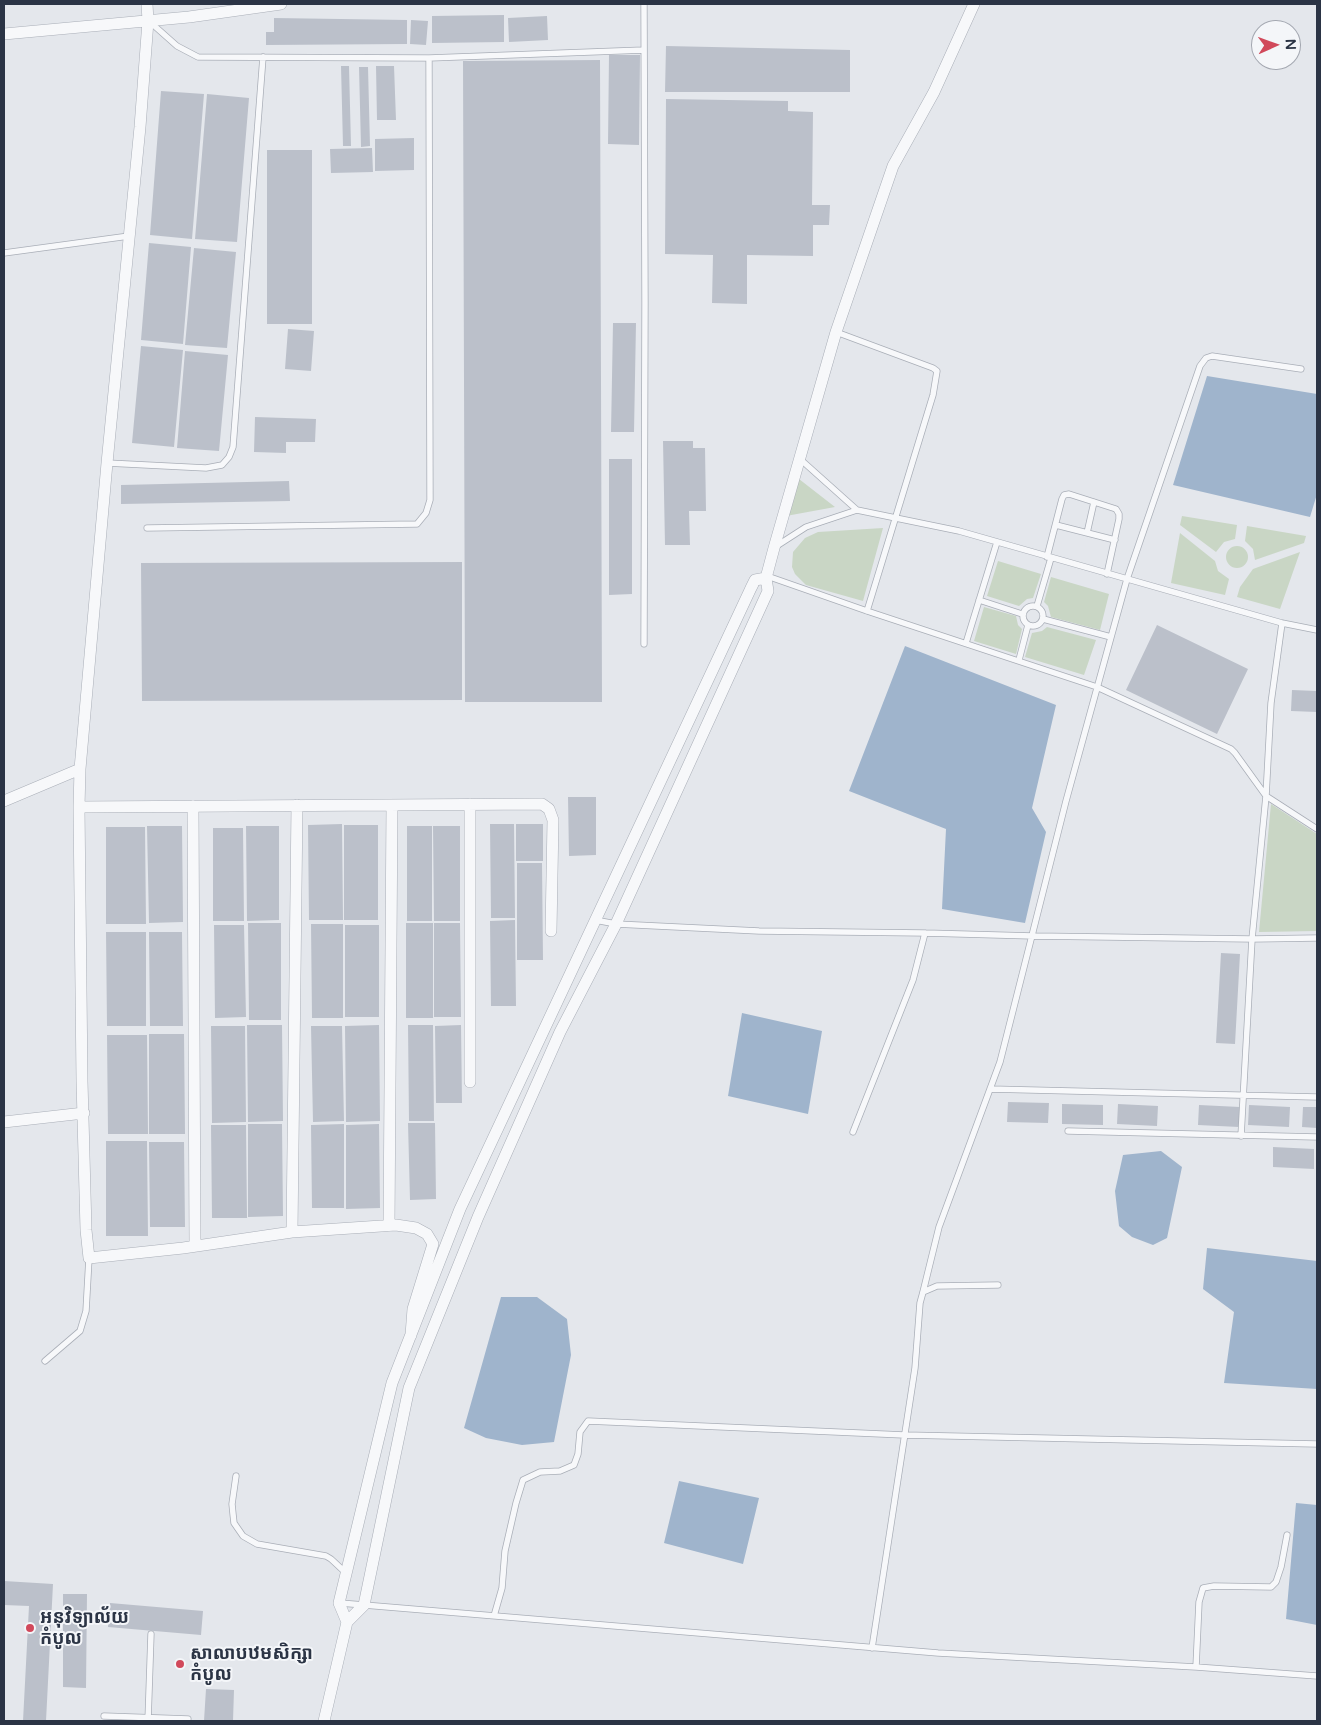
<!DOCTYPE html>
<html>
<head>
<meta charset="utf-8">
<style>
  body { margin:0 }
  #map { position:relative; width:1321px; height:1725px; overflow:hidden; background:#e4e7ec; font-family:"Varela Round",sans-serif }
  canvas { display:block }
  .frame { position:absolute; inset:0; border:5px solid #2b3445; pointer-events:none }
  .north { position:absolute; left:1251px; top:20px; width:50px; height:50px; box-sizing:border-box; background:#f4f6f9; border:1px solid #a4a8b1; border-radius:50%; rotate:88deg; font-size:14px; font-weight:700; line-height:20px; text-align:center; color:#2b3445 }
  .north::after { content:''; display:block; margin:auto; width:18px; height:22px; background:#d1495b; clip-path:polygon(50% 0,100% 100%,50% 72%,0 100%) }
</style>
</head>
<body>
<div id="map">
<canvas width="1321" height="1725"></canvas>
<div class="frame"></div>
<div class="north">N</div>
</div>
<script>
const context = document.querySelector('canvas').getContext('2d');
context.lineJoin = 'round';
function fillPath(path, color) {
  context.fillStyle = color;
  context.fill(path, 'evenodd');
}
function shape(rows) {
  const path = new Path2D();
  for (const r of rows) {
    if (r.length === 3) {
      path.moveTo(r[0] + r[2], r[1]);
      path.arc(r[0], r[1], r[2], 0, 2 * Math.PI);
      continue;
    }
    path.moveTo(r[0], r[1]);
    for (let i = 2; i < r.length; i += 2) path.lineTo(r[i], r[i + 1]);
  }
  return path;
}
function stroke(path, color, width, dash) {
  context.strokeStyle = color;
  context.lineWidth = width;
  context.lineCap = dash ? 'butt' : 'round';
  context.setLineDash(dash || []);
  context.stroke(path);
}
function drawText(font, color, halo, rows, align = 'center') {
  context.font = font + ' "Varela Round","Noto Sans Khmer",sans-serif';
  context.lineWidth = 4;
  context.setLineDash([]);
  context.textBaseline = 'middle';
  context.strokeStyle = halo;
  context.fillStyle = color;
  for (const [text, x, y, turn = 0] of rows) {
    context.save();
    context.translate(x, y);
    context.rotate((+turn || 0) * Math.PI / 180);
    context.textAlign = isNaN(turn) ? turn : align;
    if (halo) context.strokeText(text, 0, 0);
    context.fillText(text, 0, 0);
    context.restore();
  }
}
fillPath(shape([
  [799,479,835,507,786,516],
  [1182,516,1237,525,1235,539,1224,542,1216,552,1180,525],
  [1247,526,1306,536,1304,543,1255,560,1253,549,1245,541],
  [883,528,863,601,806,585,795,574,792,567,793,552,805,538,818,532],
  [1180,533,1215,561,1218,571,1229,579,1225,595,1171,583],
  [1237,557,11],
  [1300,552,1280,609,1237,597,1240,587,1253,569],
  [998,561,1041,574,1033,598,1027,599,1019,606,987,596],
  [1051,577,1109,594,1100,630,1051,617,1048,606,1044,602],
  [984,607,1016,616,1018,625,1022,629,1016,654,974,641],
  [1047,627,1096,640,1084,675,1025,657,1032,633,1042,631],
  [1271,804,1317,834,1317,931,1259,932]
]), '#c9d6c5');
fillPath(shape([
  [1207,376,1317,394,1317,494,1310,517,1173,485],
  [905,646,1056,705,1032,808,1046,832,1025,923,942,909,946,829,849,791],
  [742,1013,822,1031,808,1114,728,1096],
  [1161,1151,1182,1167,1167,1238,1153,1245,1132,1237,1119,1226,1115,1191,1123,1155],
  [1207,1248,1317,1261,1317,1389,1224,1383,1234,1312,1203,1289],
  [501,1297,537,1297,567,1319,571,1355,554,1442,522,1445,486,1438,464,1428],
  [679,1481,759,1498,743,1564,664,1543],
  [1296,1503,1317,1505,1317,1625,1286,1619]
]), '#9fb4cc');
fillPath(shape([
  [504,15,504,42,432,43,432,16],
  [547,16,548,40,509,42,508,18],
  [274,18,407,20,407,44,266,45,266,32,274,32],
  [411,20,428,21,426,45,410,44],
  [666,46,850,50,850,92,665,92],
  [609,55,640,55,639,145,608,144],
  [600,60,602,702,465,702,463,61],
  [341,66,349,66,351,146,343,146],
  [376,66,394,66,396,120,377,120],
  [359,67,368,67,370,146,361,147],
  [161,91,204,94,192,239,150,235],
  [207,94,249,98,237,242,195,239],
  [666,99,788,101,788,111,813,112,812,205,830,205,829,225,813,225,813,256,747,255,747,304,712,303,713,255,665,254],
  [414,138,414,170,375,171,375,139],
  [372,148,373,172,331,173,330,149],
  [267,150,312,150,312,324,267,324],
  [149,243,191,247,183,344,141,340],
  [194,248,236,252,227,348,185,345],
  [613,323,636,323,634,432,611,432],
  [288,329,314,331,311,371,285,369],
  [141,346,183,350,174,447,132,443],
  [185,351,228,355,219,451,177,448],
  [255,417,316,419,315,442,286,442,286,453,254,452],
  [663,441,693,441,693,448,705,448,706,511,689,511,690,545,665,545],
  [609,459,632,459,632,594,609,595],
  [289,481,290,501,121,504,121,485],
  [462,562,462,700,142,701,141,563],
  [1157,625,1248,669,1217,734,1126,690],
  [1292,690,1317,691,1317,712,1291,711],
  [568,797,596,797,596,855,569,856],
  [342,824,343,920,309,920,308,825],
  [490,824,514,824,515,918,491,918],
  [516,824,543,824,543,861,516,861],
  [344,825,378,825,378,920,344,920],
  [147,826,182,826,183,922,149,923],
  [246,826,279,826,279,920,247,921],
  [407,826,432,826,432,921,407,921],
  [433,826,460,826,460,921,434,921],
  [106,827,145,827,146,924,106,924],
  [213,828,243,828,244,921,213,921],
  [517,863,542,863,543,960,517,960],
  [515,920,516,1006,491,1006,490,921],
  [248,923,281,923,281,1020,249,1020],
  [406,923,433,923,433,1018,406,1018],
  [434,923,460,923,461,1017,434,1017],
  [311,924,343,924,343,1018,312,1018],
  [214,925,244,925,246,1017,215,1018],
  [345,925,379,925,379,1017,345,1017],
  [106,932,146,932,146,1026,107,1026],
  [149,932,182,932,183,1026,150,1026],
  [1221,953,1240,954,1235,1044,1216,1043],
  [247,1025,282,1025,283,1121,248,1122],
  [379,1025,380,1121,346,1122,345,1026],
  [408,1025,433,1025,434,1121,409,1121],
  [461,1025,462,1103,436,1103,435,1026],
  [211,1026,245,1026,246,1122,212,1123],
  [311,1026,342,1026,344,1121,313,1122],
  [149,1034,184,1034,185,1134,149,1134],
  [107,1035,147,1035,148,1134,108,1134],
  [1008,1102,1049,1103,1048,1123,1007,1122],
  [1062,1104,1103,1105,1103,1125,1062,1124],
  [1118,1104,1158,1106,1157,1126,1117,1124],
  [1199,1105,1240,1107,1239,1127,1198,1125],
  [1249,1105,1290,1107,1289,1127,1248,1125],
  [1303,1107,1317,1107,1317,1128,1302,1127],
  [408,1123,435,1123,436,1199,410,1200],
  [248,1124,282,1124,283,1216,248,1217],
  [344,1124,344,1208,312,1208,311,1125],
  [379,1124,380,1208,346,1209,346,1125],
  [211,1125,246,1125,247,1218,212,1218],
  [106,1141,147,1141,148,1236,106,1236],
  [149,1142,184,1142,185,1227,150,1227],
  [1273,1147,1314,1149,1314,1169,1273,1167],
  [4,1581,53,1584,46,1721,23,1721,29,1606,4,1605],
  [63,1594,87,1594,86,1688,63,1687],
  [110,1603,203,1611,201,1635,108,1627],
  [206,1689,234,1690,233,1721,204,1721]
]), '#bbc0ca');
const lane = shape([
  [429,58,644,50],
  [4,253,129,236],
  [836,332,933,368,937,371,933,395,867,611],
  [800,459,857,510,959,531,1282,623,1317,630],
  [107,463,206,468,222,465,229,457,233,447,263,57],
  [1056,525,1115,540],
  [147,528,417,524,426,513,430,500,429,58,198,57,177,46,150,22],
  [1087,533,1094,502],
  [775,547,806,527,857,510],
  [1047,557,1062,499,1064,495,1069,494,1116,509,1119,514,1119,519,1107,574],
  [767,576,867,611,1097,687,1231,749,1235,753,1266,796,1317,829],
  [979,600,1022,614],
  [1033,616,10],
  [1037,606,1051,558],
  [1043,619,1111,637],
  [966,643,997,542],
  [644,644,645,303,644,4],
  [1019,660,1028,625],
  [595,920,616,924,759,931,925,933,1033,936,1252,939,1317,938],
  [990,1089,1317,1097],
  [1068,1131,1317,1137],
  [853,1132,913,980,925,933],
  [1241,1136,1252,939,1266,796,1271,703,1282,623],
  [923,1292,937,1286,998,1285],
  [45,1361,80,1331,86,1311,89,1258],
  [236,1476,232,1504,233,1514,234,1523,243,1536,257,1544,326,1556,331,1559,346,1573],
  [340,1603,938,1653,1196,1667,1317,1676],
  [494,1616,502,1588,505,1551,516,1503,523,1480,540,1472,560,1471,574,1465,578,1454,580,1432,588,1421,904,1435,1317,1444],
  [872,1648,915,1368,920,1303,923,1292,939,1227,1000,1062,1066,801,1127,579,1200,366,1206,358,1212,356,1301,369],
  [1196,1667,1199,1602,1203,1588,1214,1586,1271,1587,1276,1582,1281,1567,1287,1535],
  [104,1716,188,1719],
  [148,1721,151,1634]
]);
const street = shape([
  [147,4,148,21,140,127,107,463,80,769,79,807,82,1081,86,1230,89,1258,183,1248,292,1232,396,1225,416,1228,427,1234,433,1244,413,1309,411,1335],
  [4,34,189,17,281,4],
  [4,801,80,769],
  [193,806,195,1246],
  [79,807,542,804,549,809,553,820,551,931],
  [470,1082,470,804],
  [4,1122,84,1113],
  [389,1226,392,805],
  [292,1232,297,805],
  [347,1622,339,1603,392,1383,460,1209,751,588,755,580,766,578],
  [324,1721,347,1622,364,1605,409,1388,478,1217,560,1032,616,924,768,591,766,578,774,548,836,332,893,166,934,92,974,4]
]);
stroke(lane, '#a9aeb7', 7);
stroke(street, '#a9aeb7', 12);
stroke(lane, '#f7f8fa', 5.5);
stroke(street, '#f7f8fa', 11);
for (const [x, y, r, color] of [
  [30,1628,5,"#d1495b"],
  [180,1664,5,"#d1495b"]
]) {
  const dot = new Path2D();
  dot.arc(x, y, r, 0, 2 * Math.PI);
  context.fillStyle = color;
  context.fill(dot);
  stroke(dot, '#f4f6f9', 2);
}
drawText('bold 18px', '#2b3445', '#f4f6f9', [
  ["អនុវិទ្យាល័យ",40,1618],
  ["កំបូល",40,1639],
  ["សាលាបឋមសិក្សា",190,1654],
  ["កំបូល",190,1675]
], 'left');
</script>
</body>
</html>
